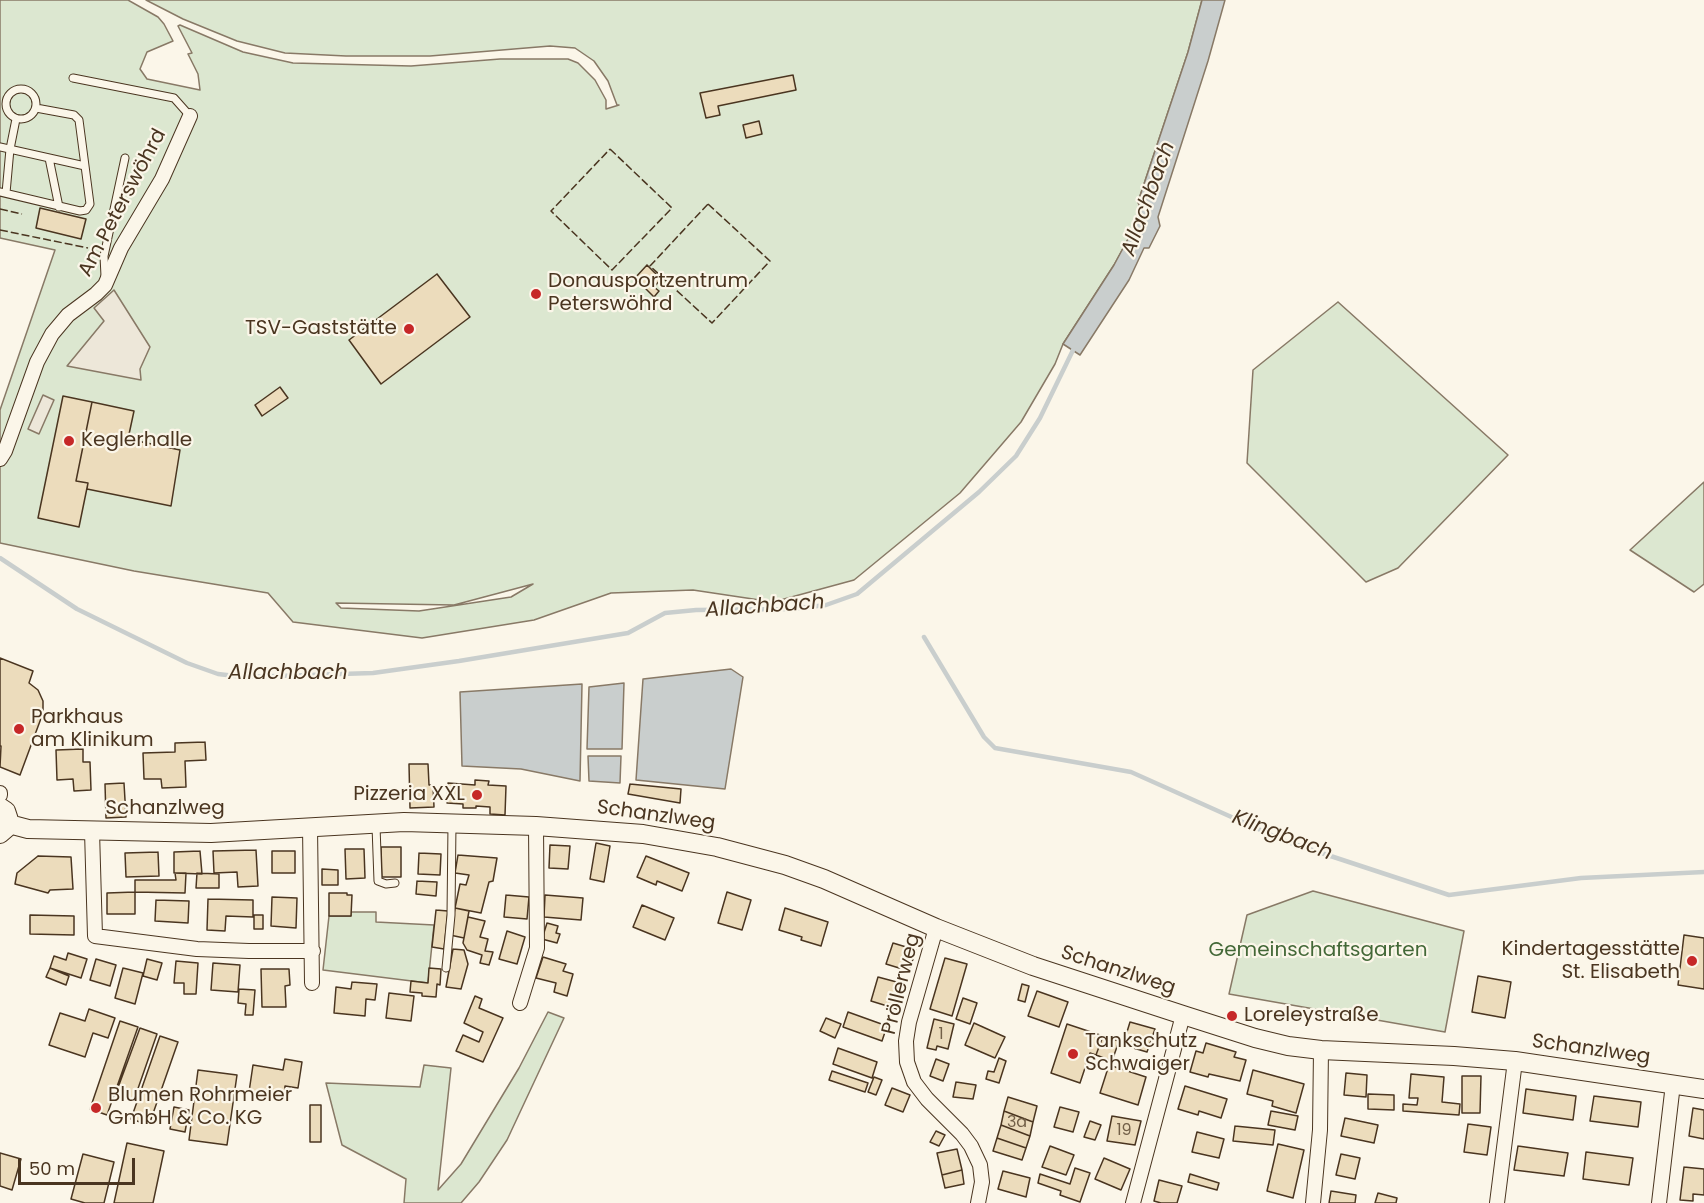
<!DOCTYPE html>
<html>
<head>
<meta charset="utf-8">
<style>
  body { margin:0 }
  #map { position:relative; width:1704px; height:1203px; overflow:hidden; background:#fbf6e9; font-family:Poppins,sans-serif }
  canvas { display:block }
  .scale { position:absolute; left:18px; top:1158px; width:117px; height:27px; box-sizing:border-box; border:3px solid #4a3520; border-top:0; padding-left:8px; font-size:18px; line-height:21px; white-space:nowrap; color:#4a3520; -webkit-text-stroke:4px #fbf6e9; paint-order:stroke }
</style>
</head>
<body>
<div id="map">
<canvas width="1704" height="1203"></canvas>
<div class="scale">50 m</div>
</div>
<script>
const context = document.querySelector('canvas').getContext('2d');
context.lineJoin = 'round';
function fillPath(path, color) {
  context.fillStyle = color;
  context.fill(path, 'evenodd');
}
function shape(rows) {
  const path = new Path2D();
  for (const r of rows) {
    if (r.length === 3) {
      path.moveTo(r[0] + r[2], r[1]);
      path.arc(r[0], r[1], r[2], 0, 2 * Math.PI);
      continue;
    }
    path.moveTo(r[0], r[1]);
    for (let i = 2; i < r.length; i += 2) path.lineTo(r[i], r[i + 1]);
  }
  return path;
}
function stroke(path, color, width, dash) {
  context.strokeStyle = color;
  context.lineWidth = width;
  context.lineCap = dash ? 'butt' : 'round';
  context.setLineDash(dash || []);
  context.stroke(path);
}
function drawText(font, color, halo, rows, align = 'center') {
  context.font = font + ' Poppins,sans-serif';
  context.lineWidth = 4.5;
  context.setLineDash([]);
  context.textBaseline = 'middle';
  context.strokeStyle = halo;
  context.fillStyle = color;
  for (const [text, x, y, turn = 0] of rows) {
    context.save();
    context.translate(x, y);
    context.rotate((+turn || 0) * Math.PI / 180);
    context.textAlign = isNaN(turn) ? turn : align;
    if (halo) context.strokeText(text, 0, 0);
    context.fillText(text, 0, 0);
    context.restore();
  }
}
const green = shape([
  [0,0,128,0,158,17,164,24,173,41,147,52,140,69,147,79,200,90,198,74,188,54,192,53,178,26,180,25,243,52,293,63,411,66,500,59,568,59,578,63,595,80,606,100,606,109,619,105,617,105,608,81,594,61,575,48,550,46,430,56,346,56,285,53,237,41,183,19,146,0,1202,0,1188,52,1138,202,1141,210,1134,228,1114,265,1063,344,1055,364,1021,422,960,493,854,580,773,602,693,590,611,593,534,620,422,638,293,622,268,593,134,571,0,543,0,410,55,250,0,238,0,0],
  [533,584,511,597,419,611,341,608,336,603,454,605,533,584],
  [1338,302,1508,455,1398,568,1366,582,1247,463,1253,370,1338,302],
  [1704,482,1704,584,1694,592,1630,550,1704,482],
  [1313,891,1464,931,1445,1032,1229,994,1247,915,1313,891],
  [351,912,376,912,376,922,434,925,428,983,323,970,329,916,351,916,351,912],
  [548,1012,564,1018,507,1140,479,1182,461,1203,404,1203,406,1179,342,1145,326,1083,420,1087,424,1065,451,1068,438,1190,461,1164,519,1068,548,1012]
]);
fillPath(green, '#dce7d0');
stroke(green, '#887966', 1.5);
const parking = shape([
  [114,290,150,347,140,369,141,380,67,366,104,321,94,308,114,290],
  [43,395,54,400,39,434,28,429,43,395]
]);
fillPath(parking, '#ede7d9');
stroke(parking, '#887966', 1.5);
const water = shape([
  [1202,0,1225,0,1208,61,1158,217,1160,226,1149,248,1144,248,1129,280,1080,355,1063,344,1114,265,1134,228,1141,210,1138,202,1188,52,1202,0],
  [731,669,743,677,725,789,636,780,643,679,731,669],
  [624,683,622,749,587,749,589,687,624,683],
  [582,684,580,781,521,769,462,766,460,692,582,684],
  [588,756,621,756,620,783,589,781,588,756]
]);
fillPath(water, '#c9cecd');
stroke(water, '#887966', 1.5);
stroke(shape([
  [0,558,77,609,187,663,218,674,244,677,373,673,459,661,628,633,665,613,696,610,792,609,826,605,857,594,979,492,1016,456,1040,418,1075,346],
  [924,637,984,737,995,748,1131,772,1285,841,1449,895,1581,878,1704,872]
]), '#c9cecd', 4.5);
const building = shape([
  [793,75,796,90,718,106,720,115,706,118,700,93,793,75],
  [759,121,762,134,746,138,743,125,759,121],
  [40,208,86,219,81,239,36,228,40,208],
  [647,265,661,279,654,287,659,291,654,297,635,278,647,265],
  [437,274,470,317,381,384,349,340,437,274],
  [280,387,288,398,262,416,255,405,280,387],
  [63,396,92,402,76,481,88,483,79,527,38,518,63,396],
  [92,402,134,411,128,439,180,450,171,506,87,489,88,483,76,481,92,402],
  [0,658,33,671,29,683,38,690,43,701,43,713,20,775,0,767,1,746,0,746,0,658],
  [205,742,206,760,185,761,186,787,162,788,161,779,144,779,143,753,175,752,175,743,205,742],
  [83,749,83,762,90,762,91,790,74,791,73,779,57,780,56,750,83,749],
  [409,764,428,764,429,785,433,785,434,807,410,808,409,764],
  [475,780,489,781,488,785,506,786,505,815,490,814,490,807,476,806,476,808,463,808,463,804,447,803,448,783,475,785,475,780],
  [124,783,126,817,106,818,105,784,124,783],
  [630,784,681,789,680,803,628,794,630,784],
  [596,843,610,846,604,882,590,879,596,843],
  [550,845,570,846,568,869,549,868,550,845],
  [381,847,401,847,401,877,382,877,381,847],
  [345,849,364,849,365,878,346,879,345,849],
  [256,850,258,886,238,887,237,872,214,873,213,851,256,850],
  [200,851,202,874,174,873,174,852,200,851],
  [272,851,295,851,295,873,272,873,272,851],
  [158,852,159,876,126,877,125,853,158,852],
  [419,853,441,854,440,875,418,874,419,853],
  [458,855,497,858,493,881,489,882,481,913,455,908,460,884,466,885,469,875,455,873,458,855],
  [38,856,71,857,73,889,50,890,48,893,15,884,17,873,38,856],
  [646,856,689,873,682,891,657,881,656,885,637,877,646,856],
  [322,869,338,870,338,885,322,885,322,869],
  [175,873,186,873,185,893,135,892,135,880,176,880,175,873],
  [197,873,219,874,219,888,196,888,197,873],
  [417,881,437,882,436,896,416,894,417,881],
  [135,892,135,914,107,914,107,893,135,892],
  [727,892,751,900,742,930,718,923,727,892],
  [329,893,347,893,347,895,352,895,351,916,329,916,329,893],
  [506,895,529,897,527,919,504,917,506,895],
  [545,895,583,898,581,920,544,917,545,895],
  [272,897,297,898,296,928,271,926,272,897],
  [208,899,253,900,253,917,226,916,225,931,207,930,208,899],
  [156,900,189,901,188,923,155,921,156,900],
  [642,905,674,918,665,940,633,927,642,905],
  [455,908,469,911,464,938,450,935,455,908],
  [785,908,828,922,821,946,801,940,802,937,779,930,785,908],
  [436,910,448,911,444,949,432,947,436,910],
  [30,915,74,916,74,935,30,934,30,915],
  [254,915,263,915,263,929,254,929,254,915],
  [468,917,485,921,480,937,488,939,485,951,493,952,489,965,480,963,482,955,467,950,463,943,468,917],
  [547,923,558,926,556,933,560,934,557,943,542,939,547,923],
  [507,931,525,937,517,964,499,959,507,931],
  [1684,935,1704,938,1704,989,1678,985,1684,935],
  [893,943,916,950,909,971,886,964,893,943],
  [453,949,464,950,468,964,461,989,446,987,453,949],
  [68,953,87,959,81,978,50,968,54,956,66,960,68,953],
  [543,957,566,964,563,971,573,974,567,996,554,992,556,983,536,978,543,957],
  [945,958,967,964,952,1016,930,1009,945,958],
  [96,959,116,965,110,986,90,980,96,959],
  [147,959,162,963,157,980,143,976,147,959],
  [176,961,198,963,196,994,184,994,184,983,174,983,176,961],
  [213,963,240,965,238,992,211,990,213,963],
  [50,968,69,976,66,985,46,977,50,968],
  [123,968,143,973,135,1004,115,998,123,968],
  [429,968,441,969,440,985,437,984,436,997,422,996,422,993,410,992,411,981,428,983,429,968],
  [261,969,289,969,290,985,285,986,286,1007,262,1007,261,969],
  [1478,976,1511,982,1505,1018,1472,1012,1478,976],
  [878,977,904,984,897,1009,871,1001,878,977],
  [352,982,377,984,375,1000,366,999,365,1016,334,1013,336,987,351,989,352,982],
  [1022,984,1029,986,1025,1002,1018,1000,1022,984],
  [239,989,255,990,253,1015,245,1015,246,1004,238,1003,239,989],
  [1037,991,1068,1002,1059,1027,1028,1016,1037,991],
  [389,993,414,996,411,1021,386,1018,389,993],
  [475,996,482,999,479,1008,503,1018,483,1062,456,1051,463,1035,479,1042,483,1032,464,1023,475,996],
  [963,998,977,1003,970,1024,956,1019,963,998],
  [89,1009,115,1018,108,1038,93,1033,85,1057,49,1045,60,1013,85,1021,89,1009],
  [848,1012,887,1026,882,1041,843,1027,848,1012],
  [826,1018,841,1024,835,1038,820,1031,826,1018],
  [934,1019,954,1024,948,1049,937,1046,936,1050,927,1048,934,1019],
  [120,1021,138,1027,107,1115,90,1109,120,1021],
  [1130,1022,1155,1029,1147,1052,1123,1045,1130,1022],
  [974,1023,1005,1037,995,1058,965,1045,974,1023],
  [1067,1024,1103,1036,1096,1055,1090,1053,1080,1083,1051,1073,1067,1024],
  [140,1028,157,1034,134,1100,116,1093,140,1028],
  [160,1036,178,1042,149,1125,131,1119,160,1036],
  [1103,1036,1119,1041,1112,1061,1096,1055,1103,1036],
  [1206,1043,1236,1052,1234,1057,1246,1060,1240,1081,1209,1074,1208,1077,1190,1072,1196,1051,1203,1053,1206,1043],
  [838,1048,877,1062,872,1078,833,1064,838,1048],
  [999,1058,1006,1061,999,1083,986,1079,988,1071,994,1072,999,1058],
  [285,1059,302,1062,298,1088,285,1086,284,1098,249,1092,253,1065,283,1070,285,1059],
  [936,1059,949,1064,943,1081,930,1076,936,1059],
  [1109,1065,1146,1077,1138,1105,1100,1093,1109,1065],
  [198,1070,237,1075,227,1145,189,1140,198,1070],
  [1253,1070,1304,1084,1296,1113,1272,1106,1273,1101,1247,1094,1253,1070],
  [832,1071,868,1083,865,1092,829,1080,832,1071],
  [1346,1073,1367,1075,1366,1097,1344,1095,1346,1073],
  [1411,1074,1444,1077,1442,1102,1460,1104,1459,1115,1403,1111,1403,1104,1417,1105,1418,1098,1409,1098,1411,1074],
  [1462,1076,1481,1076,1480,1113,1462,1113,1462,1076],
  [874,1077,882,1080,876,1095,868,1092,874,1077],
  [956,1082,976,1085,973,1099,953,1097,956,1082],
  [1185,1086,1227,1099,1221,1118,1199,1111,1198,1115,1178,1109,1185,1086],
  [892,1088,910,1095,903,1112,885,1105,892,1088],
  [1526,1089,1576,1096,1573,1120,1523,1113,1526,1089],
  [1368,1094,1394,1095,1394,1110,1368,1109,1368,1094],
  [1594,1096,1641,1102,1638,1127,1590,1121,1594,1096],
  [1008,1097,1037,1106,1033,1122,1004,1111,1008,1097],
  [310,1105,321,1105,321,1142,310,1142,310,1105],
  [174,1107,189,1110,185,1132,170,1129,174,1107],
  [1060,1107,1079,1112,1073,1132,1054,1127,1060,1107],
  [1693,1108,1704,1110,1704,1139,1689,1136,1693,1108],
  [1004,1111,1033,1122,1030,1136,1001,1125,1004,1111],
  [1271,1111,1298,1116,1295,1130,1268,1125,1271,1111],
  [1112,1116,1141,1121,1135,1145,1107,1141,1112,1116],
  [1345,1118,1378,1125,1374,1143,1341,1136,1345,1118],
  [1090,1121,1101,1125,1095,1140,1084,1137,1090,1121],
  [1468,1124,1491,1127,1487,1155,1464,1152,1468,1124],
  [1001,1125,1030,1136,1026,1148,997,1138,1001,1125],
  [1235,1126,1275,1130,1273,1145,1233,1141,1235,1126],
  [936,1131,945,1135,939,1146,930,1142,936,1131],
  [1197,1132,1224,1139,1219,1158,1192,1152,1197,1132],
  [997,1138,1026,1148,1022,1160,993,1151,997,1138],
  [127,1143,164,1151,153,1203,114,1203,127,1143],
  [1278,1144,1304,1150,1293,1198,1267,1191,1278,1144],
  [1050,1146,1074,1155,1066,1175,1042,1167,1050,1146],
  [1518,1146,1568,1153,1564,1176,1514,1170,1518,1146],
  [957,1149,962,1170,942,1175,937,1153,957,1149],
  [1586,1152,1633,1158,1629,1185,1583,1179,1586,1152],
  [0,1153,21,1159,12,1190,0,1186,0,1153],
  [83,1154,114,1162,104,1203,85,1203,71,1199,83,1154],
  [1341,1154,1360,1158,1355,1179,1336,1175,1341,1154],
  [1104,1158,1130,1169,1121,1190,1095,1179,1104,1158],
  [1684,1167,1704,1169,1704,1195,1693,1194,1693,1201,1680,1200,1684,1167],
  [1075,1168,1090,1173,1080,1202,1060,1195,1061,1191,1038,1183,1040,1174,1070,1184,1075,1168],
  [962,1170,964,1184,945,1188,942,1175,962,1170],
  [1003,1171,1030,1178,1026,1197,998,1189,1003,1171],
  [1190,1174,1219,1183,1217,1190,1188,1182,1190,1174],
  [1159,1180,1182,1186,1177,1203,1161,1203,1154,1201,1159,1180],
  [1331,1191,1356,1195,1355,1203,1329,1203,1331,1191],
  [1378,1193,1397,1198,1396,1203,1375,1203,1378,1193]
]);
fillPath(building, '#ecdcbc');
stroke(building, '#4a3520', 1.5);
const service = shape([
  [73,78,174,98,190,116],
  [21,104,15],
  [0,147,85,166],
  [49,158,59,207],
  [0,192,80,211,86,210,90,204,79,120,74,115,36,108],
  [6,193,10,149,16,119],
  [105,276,104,256,125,158],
  [376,826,378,881,386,884,395,883],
  [446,968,451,915,452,824]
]);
const minor = shape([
  [0,459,5,451,37,362,52,334,68,315,96,294,105,285,121,248,162,179,190,116],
  [0,795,0,793],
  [310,827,312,983],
  [92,831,95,936,197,949,249,951,313,951],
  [936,928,909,1022,906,1041,907,1062,914,1082,927,1099,962,1134,971,1146,980,1165,982,1182,978,1203],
  [520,1003,537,948,536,826],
  [1133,1203,1183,1015],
  [1313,1203,1320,1130,1321,1050],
  [1497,1203,1515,1061],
  [1659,1203,1673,1084]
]);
const tertiary = shape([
  [0,807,6,811,9,820,7,828,0,834],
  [9,824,28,829,211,833,404,822,536,826,643,834,717,847,785,865,824,879,936,928,1033,966,1183,1015,1255,1038,1288,1046,1321,1050,1454,1056,1515,1061,1704,1089]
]);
stroke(service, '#4a3520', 9);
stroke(minor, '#4a3520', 16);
stroke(tertiary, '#4a3520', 20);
stroke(service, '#fbf6e9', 7);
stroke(minor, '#fbf6e9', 14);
stroke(tertiary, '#fbf6e9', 18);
stroke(shape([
  [610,149,672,208,612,270,551,211,610,149],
  [708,204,770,261,712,323,650,266,708,204],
  [0,209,22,214],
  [0,230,88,248]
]), '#4a3520', 1.5, [8, 3]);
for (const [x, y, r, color] of [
  [536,294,6,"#c62828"],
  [409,329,6,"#c62828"],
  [69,441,6,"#c62828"],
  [19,729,6,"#c62828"],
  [477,795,6,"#c62828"],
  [1692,961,6,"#c62828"],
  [1232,1016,6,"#c62828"],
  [1073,1054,6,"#c62828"],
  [96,1108,6,"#c62828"]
]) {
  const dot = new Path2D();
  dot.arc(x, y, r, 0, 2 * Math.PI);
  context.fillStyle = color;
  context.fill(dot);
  stroke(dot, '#fbf6e9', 2);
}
drawText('16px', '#725f47', null, [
  ["1",941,1035],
  ["3a",1017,1123],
  ["19",1124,1131]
]);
drawText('20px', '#4a3520', '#fbf6e9', [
  ["Am Peterswöhrd",123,203,-62],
  ["Schanzlweg",165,809],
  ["Schanzlweg",656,816,8],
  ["Schanzlweg",1118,971,18],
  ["Pröllerweg",902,984,-76],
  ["Schanzlweg",1591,1050,8]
]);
drawText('20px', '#4a3520', '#fbf6e9', [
  ["Donausportzentrum",548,282],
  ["Peterswöhrd",548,305],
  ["TSV-Gaststätte",397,329,"right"],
  ["Keglerhalle",81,441],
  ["Parkhaus",31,718],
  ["am Klinikum",31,741],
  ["Pizzeria XXL",465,795,"right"],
  ["Kindertagesstätte",1680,950,"right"],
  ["St. Elisabeth",1680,973,"right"],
  ["Loreleystraße",1244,1016],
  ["Tankschutz",1085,1042],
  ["Schwaiger",1085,1065],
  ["Blumen Rohrmeier",108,1096],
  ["GmbH & Co. KG",108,1119]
], 'left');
drawText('20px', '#436837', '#fbf6e9', [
  ["Gemeinschaftsgarten",1318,951]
]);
drawText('italic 21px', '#4a3520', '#fbf6e9', [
  ["Allachbach",1149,199,-70],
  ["Allachbach",765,607,-4],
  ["Allachbach",288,674],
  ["Klingbach",1282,836,21]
]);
</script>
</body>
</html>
